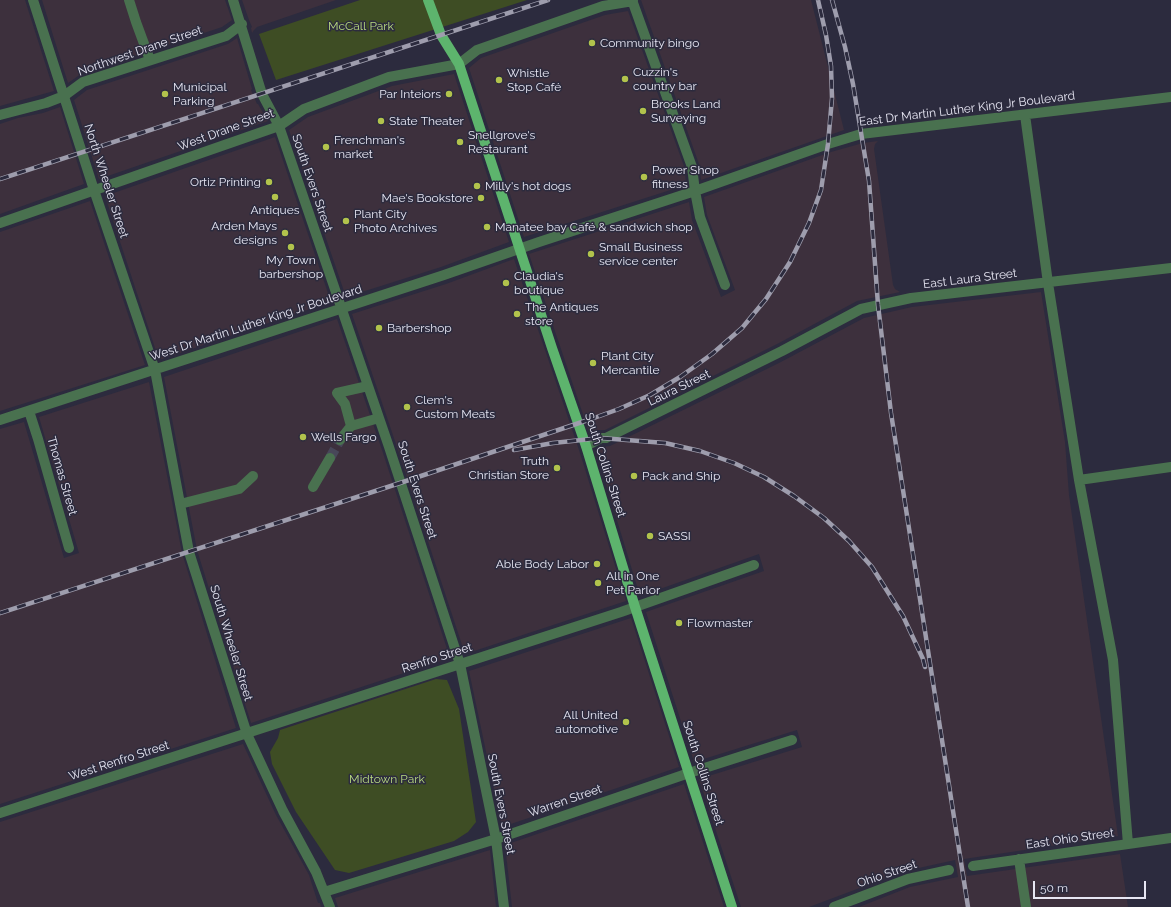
<!DOCTYPE html>
<html>
<head>
<meta charset="utf-8">
<style>
  body { margin:0 }
  #map { position:relative; width:1171px; height:907px; overflow:hidden; background:#2c2b3e; font-family:Raleway,sans-serif }
  canvas { display:block }
  .scale { position:absolute; left:1033px; top:881px; width:113px; height:18px; box-sizing:border-box; border:2px solid #e7e6f3; border-top:0; padding-left:5px; font-size:12px; line-height:14px; white-space:nowrap; color:#e7e6f3; -webkit-text-stroke:3px #2c2b3e; paint-order:stroke }
</style>
</head>
<body>
<div id="map">
<canvas width="1171" height="907"></canvas>
<div class="scale">50 m</div>
</div>
<script>
const context = document.querySelector('canvas').getContext('2d');
context.lineJoin = 'round';
function fillPath(path, color) {
  context.fillStyle = color;
  context.fill(path, 'evenodd');
}
function shape(rows) {
  const path = new Path2D();
  for (const r of rows) {
    path.moveTo(r[0], r[1]);
    for (let i = 2; i < r.length; i += 2) path.lineTo(r[i], r[i + 1]);
  }
  return path;
}
function stroke(path, color, width, dash) {
  context.strokeStyle = color;
  context.lineWidth = width;
  context.lineCap = dash ? 'butt' : 'round';
  context.setLineDash(dash || []);
  context.stroke(path);
}
function drawText(font, color, halo, rows, align = 'center') {
  context.font = font + ' Raleway,sans-serif';
  context.lineWidth = 3;
  context.setLineDash([]);
  context.textBaseline = 'middle';
  context.strokeStyle = halo;
  context.fillStyle = color;
  for (const [text, x, y, turn = 0] of rows) {
    context.save();
    context.translate(x, y);
    context.rotate((+turn || 0) * Math.PI / 180);
    context.textAlign = isNaN(turn) ? turn : align;
    if (halo) context.strokeText(text, 0, 0);
    context.fillText(text, 0, 0);
    context.restore();
  }
}
fillPath(shape([
  [0,0,25,0,54,91,0,106],
  [42,0,225,0,232,20,222,27,81,74,68,83],
  [242,0,336,0,257,27,254,30,252,33,251,28,252,27,249,20],
  [641,0,811,0,844,130,701,180,699,164],
  [628,11,685,169,686,185,524,237,469,68,481,58,605,15],
  [237,38,252,89,251,90,257,104,258,104,268,121,99,179,74,100,87,90,228,44],
  [454,74,509,242,441,267,346,297,289,130,308,117,392,86],
  [60,107,84,184,0,214,0,124,18,118,43,113],
  [275,137,331,302,159,360,105,196],
  [878,141,875,144,874,149,893,285,895,289,900,292,857,301,779,343,605,430,598,430,590,435,529,254,689,202,692,220,721,297,735,290,707,215,704,197,831,152,863,143],
  [90,201,145,365,0,411,0,232],
  [514,259,579,450,626,601,465,654,396,444,352,314,446,284],
  [1041,292,1065,442,1069,495,1118,836,964,859,967,876,1120,854,1128,907,859,907,910,887,958,877,955,860,905,871,809,907,741,907,699,779,802,747,797,730,694,762,646,612,764,571,759,554,640,596,596,451,603,447,610,446,779,363,864,318,912,307],
  [337,319,382,450,450,658,251,723,197,550,164,377],
  [149,382,182,553,236,728,0,804,0,429,24,422,64,558,79,553,39,417],
  [631,618,679,767,502,827,469,671],
  [243,744,276,815,309,875,318,903,320,903,321,907,0,907,0,822],
  [684,784,724,907,512,907,505,845],
  [490,850,496,907,338,907,335,898]
]), '#3d303d');
fillPath(shape([
  [360,0,527,0,276,80,259,34],
  [436,679,447,680,459,709,476,822,468,832,454,841,349,873,335,870,296,812,272,764,270,752,278,738,280,730]
]), '#3e4d24');
stroke(shape([
  [330,458,340,440]
]), '#484759', 10, [10, 5]);
stroke(shape([
  [33,0,94,190,155,370,189,552,247,734,283,811,316,872,330,907],
  [129,0,136,22,150,60],
  [233,0,262,94,279,126,389,447,460,664,496,839,504,907],
  [632,0,692,167,695,191,700,217,725,285],
  [0,115,46,103,64,96,83,82,226,36,242,24],
  [1025,115,1048,283,1079,480,1113,660,1128,844],
  [0,223,279,126,304,109,389,77,459,64,477,50,603,6,633,1],
  [29,411,38,439,69,548],
  [0,420,444,275,539,242,695,191,828,144,861,134,1171,97],
  [351,426,345,404,337,393,368,386],
  [340,440,351,426,379,418],
  [586,446,601,438,606,438,782,351,861,309,911,298,1171,268],
  [1079,480,1171,467],
  [313,487,330,458],
  [180,504,239,489,253,476],
  [0,813,621,612,754,565],
  [1019,859,1026,907],
  [973,866,1171,838],
  [324,892,496,839,689,773,792,740],
  [834,907,908,879,949,870]
]), '#49714f', 10);
stroke(shape([
  [428,0,441,35,459,64,552,348,586,446,635,607,732,907]
]), '#5db46d', 10);
const rail = shape([
  [832,0,845,47,853,84,869,181,878,305,891,413,968,907],
  [0,179,548,0],
  [514,450,553,443,601,438,665,443,700,451,734,463,764,477,794,496,824,518,849,541,872,567,903,616,923,659,925,667],
  [0,613,400,483,594,418,619,409,650,395,680,377,712,354,742,328,766,299,790,262,809,223,821,190,828,144,832,98,831,66,826,35,818,0]
]);
stroke(rail, '#9e9dad', 4.5);
stroke(rail, '#2c2b3e', 3, [9]);
for (const [x, y, r, color] of [
  [592,43,4,"#b2c34c"],
  [625,79,4,"#b2c34c"],
  [499,80,4,"#b2c34c"],
  [165,94,4,"#b2c34c"],
  [449,94,4,"#b2c34c"],
  [643,111,4,"#b2c34c"],
  [381,121,4,"#b2c34c"],
  [460,142,4,"#b2c34c"],
  [326,147,4,"#b2c34c"],
  [644,177,4,"#b2c34c"],
  [269,182,4,"#b2c34c"],
  [477,186,4,"#b2c34c"],
  [275,197,4,"#b2c34c"],
  [481,198,4,"#b2c34c"],
  [346,221,4,"#b2c34c"],
  [487,227,4,"#b2c34c"],
  [285,233,4,"#b2c34c"],
  [291,247,4,"#b2c34c"],
  [591,254,4,"#b2c34c"],
  [506,283,4,"#b2c34c"],
  [517,314,4,"#b2c34c"],
  [379,328,4,"#b2c34c"],
  [593,363,4,"#b2c34c"],
  [407,407,4,"#b2c34c"],
  [303,437,4,"#b2c34c"],
  [557,468,4,"#b2c34c"],
  [634,476,4,"#b2c34c"],
  [650,536,4,"#b2c34c"],
  [597,564,4,"#b2c34c"],
  [598,583,4,"#b2c34c"],
  [679,623,4,"#b2c34c"],
  [626,722,4,"#b2c34c"]
]) {
  const dot = new Path2D();
  dot.arc(x, y, r, 0, 2 * Math.PI);
  context.fillStyle = color;
  context.fill(dot);
  stroke(dot, '#2c2b3e', 1.5);
}
drawText('12px', '#b9dc7f', '#2c2b3e', [
  ["McCall Park",361,26],
  ["Midtown Park",387,779]
]);
drawText('12px', '#e7e6f3', '#2c2b3e', [
  ["Community bingo",600,43],
  ["Cuzzin's",633,72],
  ["country bar",633,86],
  ["Whistle",507,73],
  ["Stop Café",507,87],
  ["Municipal",173,87],
  ["Parking",173,101],
  ["Par Inteiors",441,94,"right"],
  ["Brooks Land",651,104],
  ["Surveying",651,118],
  ["State Theater",389,121],
  ["Snellgrove's",468,135],
  ["Restaurant",468,149],
  ["Frenchman's",334,140],
  ["market",334,154],
  ["Power Shop",652,170],
  ["fitness",652,184],
  ["Ortiz Printing",261,182,"right"],
  ["Milly's hot dogs",485,186],
  ["Mae's Bookstore",473,198,"right"],
  ["Antiques",275,210,"center"],
  ["Plant City",354,214],
  ["Photo Archives",354,228],
  ["Arden Mays",277,226,"right"],
  ["designs",277,240,"right"],
  ["Manatee bay Café & sandwich shop",495,227],
  ["Small Business",599,247],
  ["service center",599,261],
  ["My Town",291,260,"center"],
  ["barbershop",291,274,"center"],
  ["Claudia's",514,276],
  ["boutique",514,290],
  ["The Antiques",525,307],
  ["store",525,321],
  ["Barbershop",387,328],
  ["Plant City",601,356],
  ["Mercantile",601,370],
  ["Clem's",415,400],
  ["Custom Meats",415,414],
  ["Wells Fargo",311,437],
  ["Truth",549,461,"right"],
  ["Christian Store",549,475,"right"],
  ["Pack and Ship",642,476],
  ["SASSI",658,536],
  ["Able Body Labor",589,564,"right"],
  ["All in One",606,576],
  ["Pet Parlor",606,590],
  ["Flowmaster",687,623],
  ["All United",618,715,"right"],
  ["automotive",618,729,"right"]
], 'left');
drawText('12px', '#e7e6f3', '#2c2b3e', [
  ["Northwest Drane Street",140,51,-19],
  ["East Dr Martin Luther King Jr Boulevard",967,109,-7],
  ["West Drane Street",226,130,-20],
  ["North Wheeler Street",106,181,72],
  ["South Evers Street",312,183,71],
  ["East Laura Street",970,279,-7],
  ["West Dr Martin Luther King Jr Boulevard",256,323,-18],
  ["Laura Street",679,388,-26],
  ["South Collins Street",605,465,72],
  ["Thomas Street",62,476,74],
  ["South Evers Street",417,490,72],
  ["South Wheeler Street",231,643,73],
  ["Renfro Street",437,658,-18],
  ["West Renfro Street",119,761,-18],
  ["South Collins Street",703,773,72],
  ["Warren Street",565,801,-19],
  ["South Evers Street",501,804,79],
  ["East Ohio Street",1070,839,-8],
  ["Ohio Street",887,874,-19]
]);
</script>
</body>
</html>
